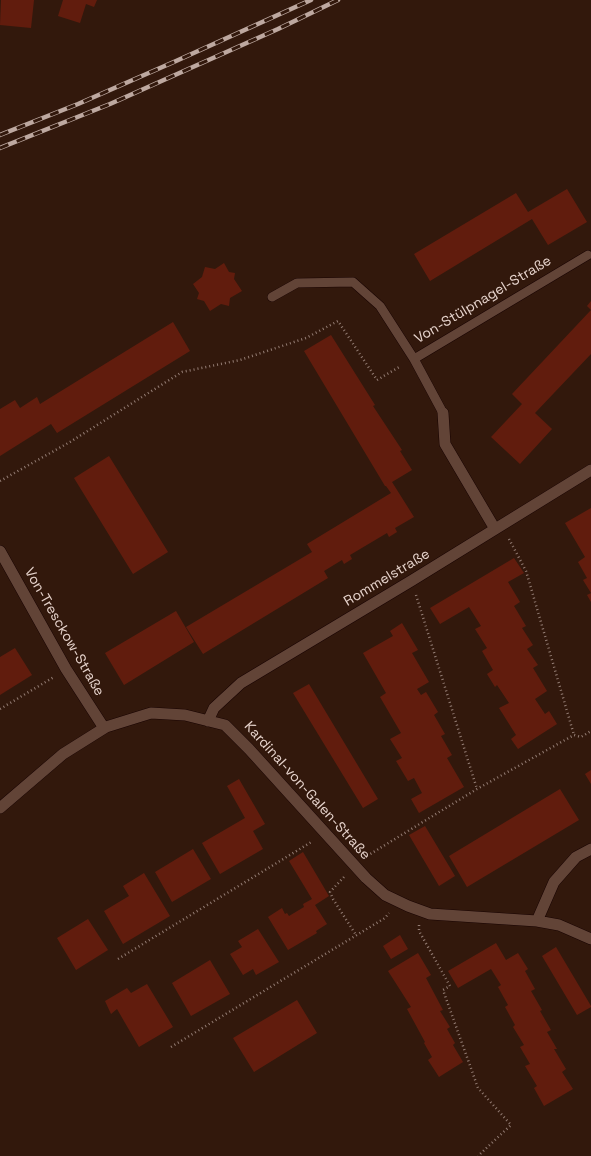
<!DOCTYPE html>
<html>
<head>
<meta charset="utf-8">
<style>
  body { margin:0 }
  canvas { display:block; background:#32180c }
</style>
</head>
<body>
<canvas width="591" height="1156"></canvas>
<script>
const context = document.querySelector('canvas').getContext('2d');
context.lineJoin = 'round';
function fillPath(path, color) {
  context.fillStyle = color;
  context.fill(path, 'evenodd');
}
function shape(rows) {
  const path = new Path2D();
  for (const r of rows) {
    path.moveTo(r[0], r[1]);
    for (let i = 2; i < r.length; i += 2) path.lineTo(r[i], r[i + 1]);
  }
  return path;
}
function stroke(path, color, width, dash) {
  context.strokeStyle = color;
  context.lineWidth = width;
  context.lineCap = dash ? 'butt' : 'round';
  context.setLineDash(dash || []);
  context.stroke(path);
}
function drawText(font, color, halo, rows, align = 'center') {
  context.font = font + ' "Space Grotesk",sans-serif';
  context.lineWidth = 3;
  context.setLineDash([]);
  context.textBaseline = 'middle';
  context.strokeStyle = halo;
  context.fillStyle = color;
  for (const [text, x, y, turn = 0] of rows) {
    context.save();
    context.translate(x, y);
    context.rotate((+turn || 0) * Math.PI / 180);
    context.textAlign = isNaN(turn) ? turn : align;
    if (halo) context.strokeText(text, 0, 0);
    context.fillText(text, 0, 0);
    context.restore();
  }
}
fillPath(shape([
  [1,0,34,0,31,28,0,25],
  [63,0,97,0,94,7,86,4,80,23,58,16],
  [567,189,587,222,548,245,532,219,430,281,414,254,516,193,528,212],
  [224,263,229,272,235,273,234,279,242,291,230,298,229,306,221,304,210,311,204,301,197,299,199,293,193,284,202,277,205,267,215,269],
  [591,301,591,354,535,413,552,429,520,464,491,437,522,404,512,394,591,310,587,306],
  [173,322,190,351,57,433,51,424,0,456,0,409,15,400,20,408,37,397,40,404],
  [331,335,375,405,373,406,402,450,400,451,412,470,392,482,414,517,395,528,397,532,389,537,387,533,350,555,352,559,344,564,342,560,324,571,328,578,203,654,186,627,312,552,307,544,391,493,386,486,385,486,304,351],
  [109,456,168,552,133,574,74,478],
  [591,508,591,602,587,595,591,593,583,580,587,578,578,562,585,557,565,523],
  [514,558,524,573,508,582,520,602,514,606,526,626,522,628,533,645,527,649,538,665,533,668,547,691,535,699,545,714,549,711,557,724,518,749,511,739,516,735,499,708,509,703,497,685,495,687,487,674,493,670,482,651,487,648,475,629,481,626,469,607,440,624,430,608],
  [176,611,194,642,124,685,105,653],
  [402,623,418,650,412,653,429,682,417,689,421,695,426,692,438,712,434,715,445,734,441,736,452,755,447,758,464,787,419,813,411,799,422,793,414,778,408,781,396,761,402,758,390,739,401,733,380,697,386,693,363,653,393,636,390,631],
  [15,648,32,675,0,695,0,657],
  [309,684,378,799,363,808,293,693],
  [591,770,591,784,585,774],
  [239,779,265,824,253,831,263,849,220,874,202,843,245,818,227,786],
  [560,789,579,820,467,887,449,856],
  [425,826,455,876,439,886,409,835],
  [193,849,211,879,172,902,155,872],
  [303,852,329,896,315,905,327,924,316,931,317,933,288,950,268,917,282,908,285,914,287,913,289,916,304,907,303,904,312,899,289,861],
  [144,873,170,916,123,944,104,911,129,896,123,886],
  [88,919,108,950,76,970,57,938],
  [258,929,279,962,256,975,253,969,243,975,230,954,242,947,238,941],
  [400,935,408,949,391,959,383,946],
  [496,943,506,960,518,953,528,969,525,971,535,989,531,991,542,1010,540,1011,551,1030,547,1032,557,1049,554,1049,566,1069,562,1072,573,1089,544,1106,534,1088,537,1086,525,1066,530,1064,520,1047,524,1045,513,1027,515,1025,505,1007,508,1005,498,987,501,985,491,969,458,988,448,971],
  [556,947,591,1006,591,1007,577,1015,542,956],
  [418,953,431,975,426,978,443,1010,440,1011,450,1027,447,1029,455,1043,453,1045,463,1062,439,1077,428,1060,432,1057,424,1043,425,1042,407,1009,411,1007,388,971],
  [210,960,230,994,191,1016,172,983],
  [147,984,173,1027,139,1047,117,1009,111,1014,105,1001,127,988,131,993],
  [297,1000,317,1033,254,1072,233,1038]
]), '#611c0d');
const service = shape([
  [272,297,297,283,353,282,380,306,414,359],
  [443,413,414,359,588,255]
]);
const minor = shape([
  [443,413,445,444,495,529],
  [0,551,66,669,104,728],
  [208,721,214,708,241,683,411,581,591,470],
  [0,808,63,754,106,727,151,713,185,715,225,725,249,749,366,878,385,895,408,906,430,914,537,921,559,925,591,939],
  [537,921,554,882,576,857,591,849]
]);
stroke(service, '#180300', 10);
stroke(minor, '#180300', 12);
stroke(shape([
  [0,481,70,442,182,372,240,360,306,338,338,321,377,380,401,366],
  [509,539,526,571,574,735],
  [416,595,477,789],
  [0,709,54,677],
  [367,856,477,789,574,735,581,737,591,731],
  [344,877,330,892,333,899,356,935],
  [419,925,419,931,450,986,443,990,478,1088,511,1125,478,1156],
  [118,959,313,841],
  [171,1047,385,918,389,913]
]), '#937c73', 2.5, [1, 3]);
stroke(service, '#624437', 9);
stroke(minor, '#624437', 11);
const rail = shape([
  [0,135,78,104,176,61,311,0],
  [0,148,110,104,278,29,338,0]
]);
stroke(rail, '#bda8a0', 4.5);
stroke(rail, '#32180c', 3, [9]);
drawText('14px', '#e7d4cd', '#32180c', [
  ["Von-Stülpnagel-Straße",483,300,-31],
  ["Rommelstraße",387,578,-31],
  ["Von-Tresckow-Straße",64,632,60],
  ["Kardinal-von-Galen-Straße",307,791,48]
]);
</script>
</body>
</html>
